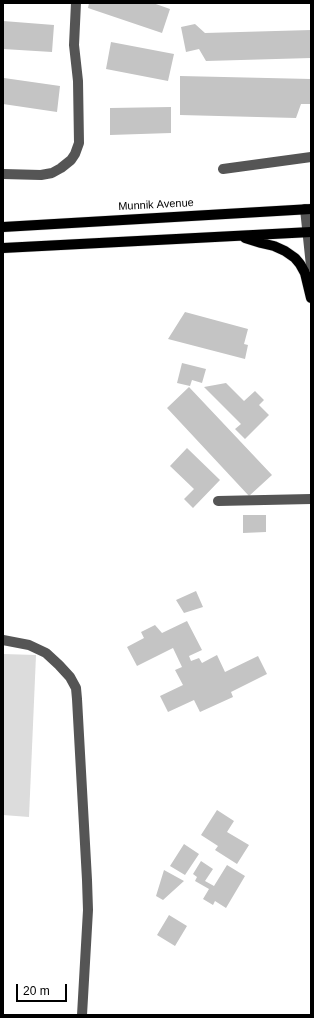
<!DOCTYPE html>
<html>
<head>
<meta charset="utf-8">
<style>
  body { margin:0 }
  #map { position:relative; width:314px; height:1018px; overflow:hidden; background:#fff; font-family:Arial,sans-serif }
  canvas { display:block }
  .frame { position:absolute; inset:0; border:4px solid #000; pointer-events:none }
  .scale { position:absolute; left:16px; top:984px; width:51px; height:18px; box-sizing:border-box; border:2px solid #000; border-top:0; padding-left:5px; font-size:12px; line-height:14px; white-space:nowrap; color:#000; -webkit-text-stroke:3px #fff; paint-order:stroke }
</style>
</head>
<body>
<div id="map">
<canvas width="314" height="1018"></canvas>
<div class="frame"></div>
<div class="scale">20 m</div>
</div>
<script>
const context = document.querySelector('canvas').getContext('2d');
context.lineJoin = 'round';
function fillPath(path, color) {
  context.fillStyle = color;
  context.fill(path, 'evenodd');
}
function shape(rows) {
  const path = new Path2D();
  for (const r of rows) {
    path.moveTo(r[0], r[1]);
    for (let i = 2; i < r.length; i += 2) path.lineTo(r[i], r[i + 1]);
  }
  return path;
}
function stroke(path, color, width, dash) {
  context.strokeStyle = color;
  context.lineWidth = width;
  context.lineCap = dash ? 'butt' : 'round';
  context.setLineDash(dash || []);
  context.stroke(path);
}
function drawText(font, color, halo, rows, align = 'center') {
  context.font = font + ' Arial,sans-serif';
  context.lineWidth = 3;
  context.setLineDash([]);
  context.textBaseline = 'middle';
  context.strokeStyle = halo;
  context.fillStyle = color;
  for (const [text, x, y, turn = 0] of rows) {
    context.save();
    context.translate(x, y);
    context.rotate((+turn || 0) * Math.PI / 180);
    context.textAlign = isNaN(turn) ? turn : align;
    if (halo) context.strokeText(text, 0, 0);
    context.fillText(text, 0, 0);
    context.restore();
  }
}
fillPath(shape([
  [3,654,36,655,29,817,3,815]
]), '#dcdcdc');
fillPath(shape([
  [89,3,153,3,170,9,162,33,88,8],
  [3,21,54,25,52,52,3,49],
  [195,24,205,33,311,30,311,58,206,61,199,49,186,52,181,27],
  [111,42,174,54,168,81,106,69],
  [180,76,311,79,311,104,301,104,296,118,180,115],
  [4,78,60,86,57,112,3,104],
  [171,107,171,133,110,135,110,108],
  [185,312,248,329,244,344,248,345,245,359,168,339],
  [182,363,206,369,202,383,192,380,190,386,177,383],
  [226,383,244,401,255,391,264,400,259,405,269,415,245,439,235,429,241,424,204,387],
  [189,387,272,475,249,496,167,408],
  [187,448,220,480,193,508,184,499,194,489,170,466],
  [243,515,266,515,266,532,243,533],
  [196,591,203,607,184,613,176,600],
  [187,621,202,650,189,656,191,661,199,658,202,663,217,655,225,672,258,656,267,674,231,692,233,697,200,712,194,700,168,712,160,696,183,685,175,670,182,667,173,648,137,666,127,647,144,638,141,632,155,625,162,633],
  [217,810,234,821,227,832,249,845,237,864,215,850,218,846,201,835],
  [184,844,199,854,185,875,170,866],
  [201,861,213,869,205,881,214,886,227,865,245,876,226,908,215,901,213,905,203,899,209,889,195,881,197,877,193,874],
  [164,870,184,881,163,900,156,896],
  [169,915,187,926,175,946,157,935]
]), '#c4c4c4');
const major = shape([
  [3,227,311,209],
  [245,238,261,243,274,246,285,251,295,258,300,264,305,273,311,298],
  [3,248,311,232]
]);
stroke(major, '#dbdbdb', 11);
stroke(shape([
  [223,169,311,157],
  [3,174,41,175,52,173,61,168,71,160,75,154,79,143,78,81,74,45,76,3],
  [305,209,311,266],
  [218,501,311,499],
  [3,640,29,645,46,653,59,665,70,677,76,688,77,699,87,880,88,910,82,1015]
]), '#555', 10);
stroke(major, '#000', 10);
drawText('11px', '#000', '#fff', [
  ["Munnik Avenue",156,205,-3]
]);
</script>
</body>
</html>
